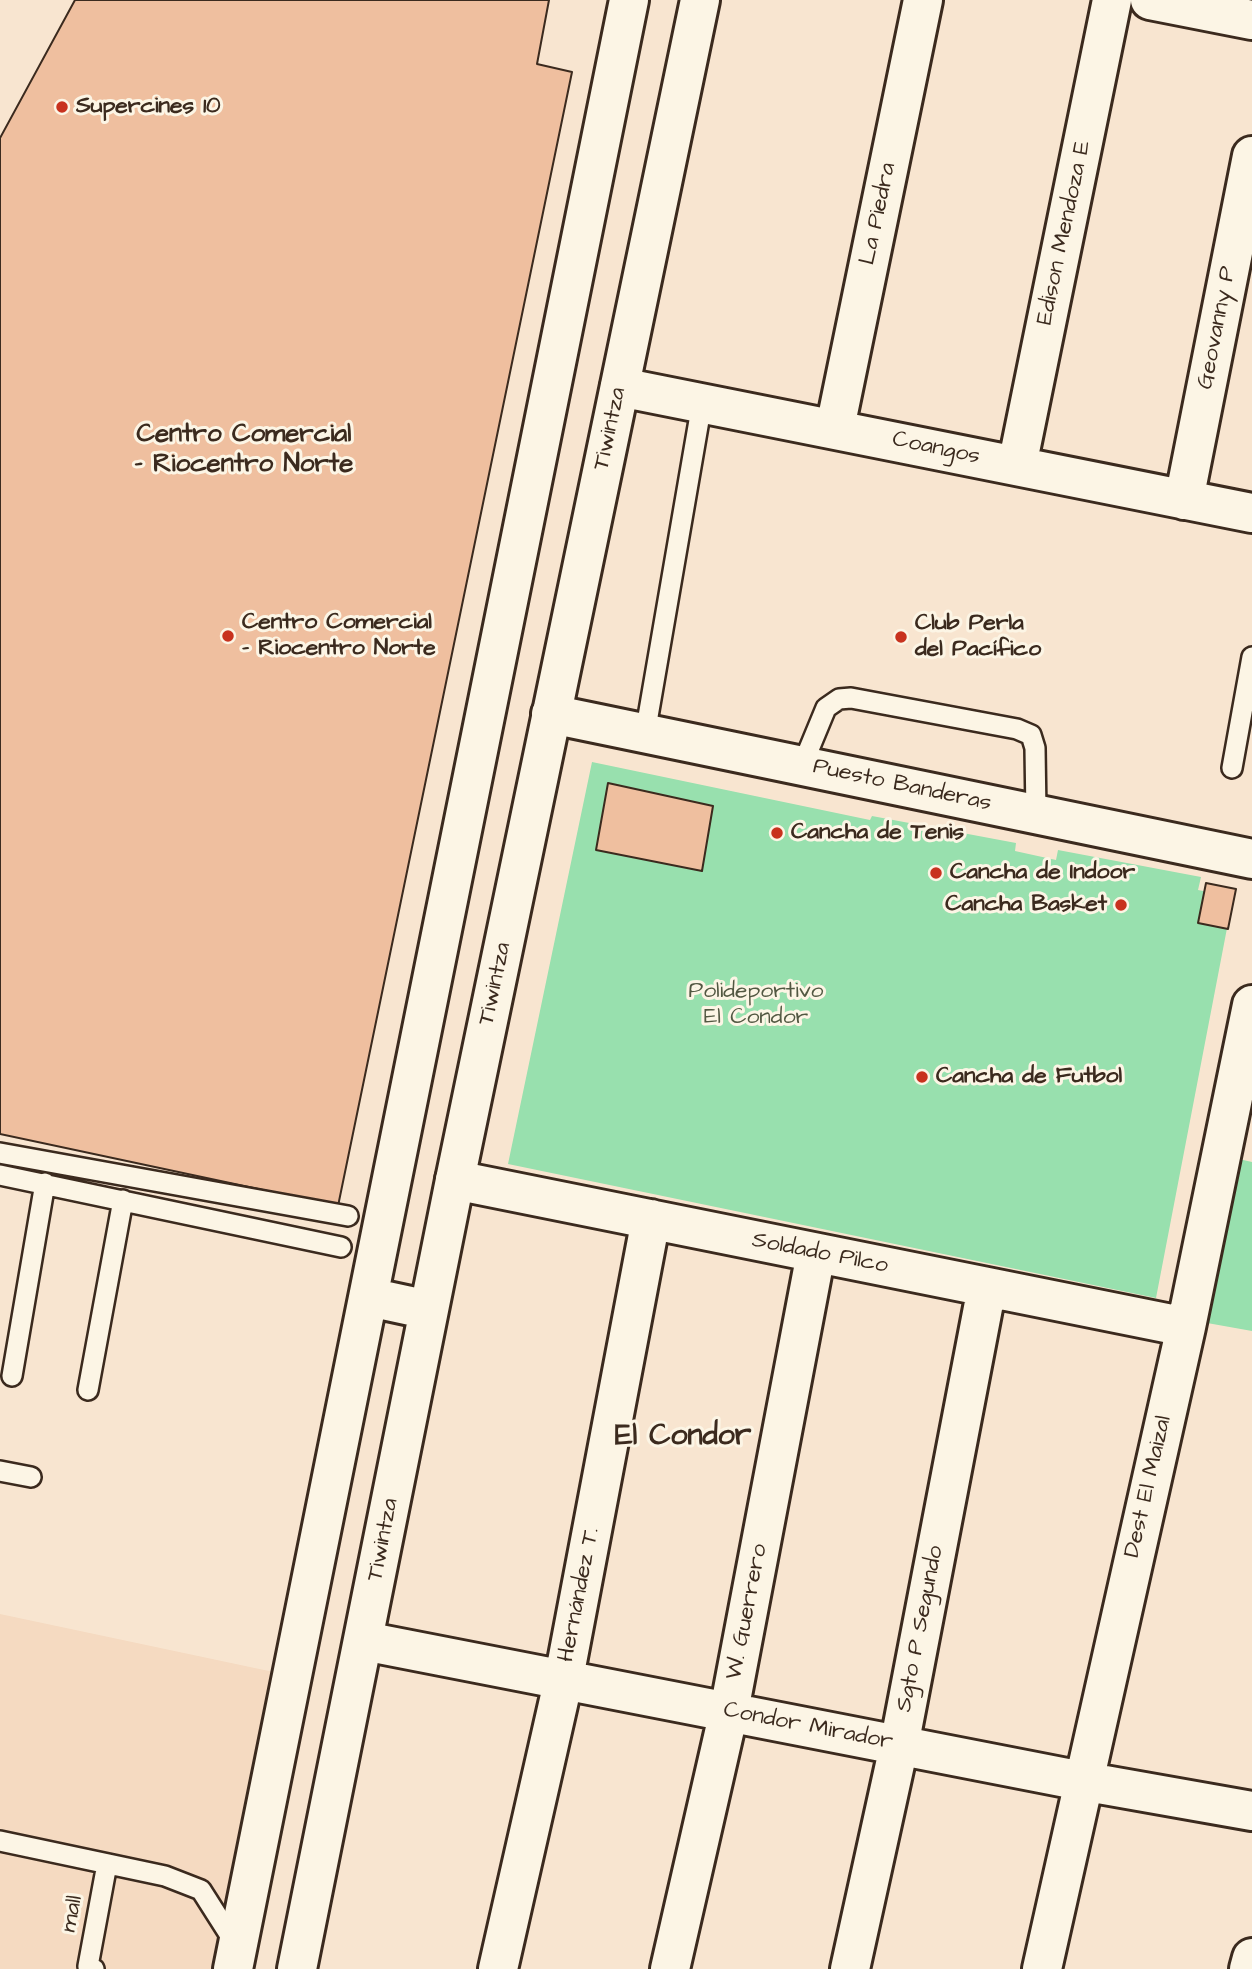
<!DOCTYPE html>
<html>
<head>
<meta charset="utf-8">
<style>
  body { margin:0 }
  canvas { display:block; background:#f8e5d0 }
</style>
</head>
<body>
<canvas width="1252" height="1969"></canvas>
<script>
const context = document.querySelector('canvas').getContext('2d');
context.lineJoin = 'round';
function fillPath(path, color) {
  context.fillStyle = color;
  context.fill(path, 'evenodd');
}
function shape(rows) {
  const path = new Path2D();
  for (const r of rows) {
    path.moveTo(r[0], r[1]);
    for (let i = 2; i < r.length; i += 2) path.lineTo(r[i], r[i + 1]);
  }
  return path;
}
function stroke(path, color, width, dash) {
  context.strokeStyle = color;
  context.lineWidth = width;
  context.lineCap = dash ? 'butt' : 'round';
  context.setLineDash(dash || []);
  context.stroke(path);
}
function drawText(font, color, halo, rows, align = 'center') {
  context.font = font + ' "Architects Daughter",sans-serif';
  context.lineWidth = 6;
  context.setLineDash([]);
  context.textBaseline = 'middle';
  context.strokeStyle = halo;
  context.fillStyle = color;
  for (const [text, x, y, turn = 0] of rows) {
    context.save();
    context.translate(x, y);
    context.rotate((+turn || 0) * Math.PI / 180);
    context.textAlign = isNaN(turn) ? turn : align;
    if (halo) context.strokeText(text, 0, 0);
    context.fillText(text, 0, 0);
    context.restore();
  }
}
fillPath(shape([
  [0,1614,283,1674,230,1969,0,1969]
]), '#f5dac1');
fillPath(shape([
  [592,762,870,820,872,816,1016,843,1015,851,1056,860,1058,850,1201,877,1198,890,1233,897,1156,1298,508,1164],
  [1230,1157,1252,1162,1252,1331,1196,1321]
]), '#98e0ae');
const building = shape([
  [75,0,549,0,537,64,572,72,338,1206,0,1134,0,138,75,0],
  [608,783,713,806,702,871,596,850,608,783],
  [1206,883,1236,889,1228,929,1198,923,1206,883]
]);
fillPath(building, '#efbf9f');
stroke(building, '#3b2a1e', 2);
const lane = shape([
  [645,734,702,403],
  [802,766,826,708,839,699,851,698,1017,729,1031,735,1035,748,1036,814],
  [1232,768,1252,657],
  [0,1153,348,1216],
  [0,1175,341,1247],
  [12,1376,45,1183],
  [88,1390,123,1200],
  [0,1471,31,1477],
  [0,1841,165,1876,201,1890,236,1945],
  [94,1969,88,1966,107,1864]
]);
const street = shape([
  [1150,0,1252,20],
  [620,387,1252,513],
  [835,428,923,0],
  [1017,466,1112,0],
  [1184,500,1252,156],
  [551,714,1252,859],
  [455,1180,1186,1327],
  [364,1641,1082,1781,1252,1811],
  [498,1969,564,1678,651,1219],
  [670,1969,729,1711,816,1253],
  [850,1969,899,1746,987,1287],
  [1042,1969,1186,1327,1252,1005],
  [1249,1969,1252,1958]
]);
const secondary = shape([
  [369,1297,429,1310],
  [233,1969,629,0],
  [297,1969,455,1180,700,0]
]);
stroke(lane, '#3b2a1e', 24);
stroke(street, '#3b2a1e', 44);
stroke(secondary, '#3b2a1e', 44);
stroke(lane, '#fcf5e5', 19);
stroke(street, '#fcf5e5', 38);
stroke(secondary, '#fcf5e5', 38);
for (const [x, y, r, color] of [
  [62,107,7,"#c8321e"],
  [228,636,7,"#c8321e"],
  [901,637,7,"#c8321e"],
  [777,833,7,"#c8321e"],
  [936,873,7,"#c8321e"],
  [1121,905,7,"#c8321e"],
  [922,1077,7,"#c8321e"]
]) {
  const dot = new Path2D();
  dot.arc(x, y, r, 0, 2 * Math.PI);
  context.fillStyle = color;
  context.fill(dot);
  stroke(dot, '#fcf5e5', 2.5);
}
drawText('bold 23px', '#3b2a1e', '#fcf5e5', [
  ["Supercines 10",76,107],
  ["Centro Comercial",242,623],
  ["- Riocentro Norte",242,649],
  ["Club Perla",915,624],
  ["del Pacífico",915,650],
  ["Cancha de Tenis",791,833],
  ["Cancha de Indoor",950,873],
  ["Cancha Basket",1107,905,"right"],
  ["Cancha de Futbol",936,1077]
], 'left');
drawText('23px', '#3b2a1e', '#fcf5e5', [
  ["La Piedra",879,214,-78],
  ["Edison Mendoza E",1065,233,-78],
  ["Geovanny P",1218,328,-79],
  ["Tiwintza",611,429,-78],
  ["Coangos",936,449,12],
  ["Puesto Banderas",902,786,12],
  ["Tiwintza",496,984,-78],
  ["Soldado Pilco",820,1254,11],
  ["Dest El Maizal",1149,1487,-77],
  ["Tiwintza",384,1540,-79],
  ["Hernández T.",580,1595,-79],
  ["W. Guerrero",748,1612,-79],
  ["Sgto P Segundo",921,1629,-79],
  ["Condor Mirador",808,1727,11],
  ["mall",73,1914,-79]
]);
drawText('23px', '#525842', '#fcf5e5', [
  ["Polideportivo",756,992],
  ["El Condor",756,1018]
]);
drawText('bold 26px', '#3b2a1e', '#fcf5e5', [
  ["Centro Comercial",244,436],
  ["- Riocentro Norte",244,466]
]);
drawText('bold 30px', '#3b2a1e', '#fcf5e5', [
  ["El Condor",683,1438]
]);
</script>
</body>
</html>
